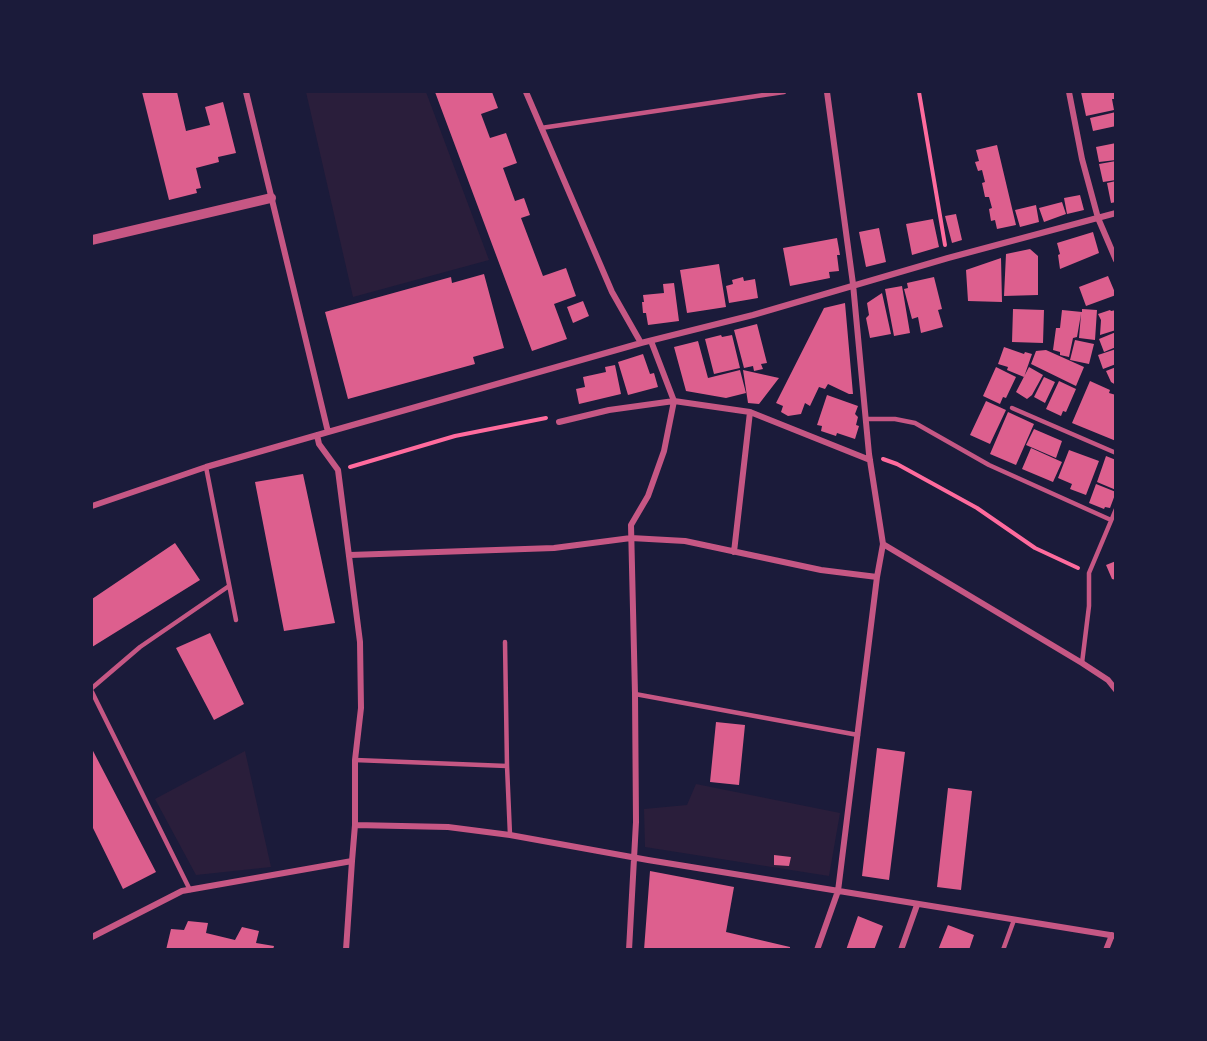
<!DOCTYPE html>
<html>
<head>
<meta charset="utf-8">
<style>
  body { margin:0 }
  #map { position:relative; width:1207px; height:1041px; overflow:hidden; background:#1b1b3a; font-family:Ubuntu,sans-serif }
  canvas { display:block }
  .frame { position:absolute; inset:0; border:93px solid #1b1b3a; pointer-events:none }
</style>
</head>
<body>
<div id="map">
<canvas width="1207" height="1041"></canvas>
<div class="frame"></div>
</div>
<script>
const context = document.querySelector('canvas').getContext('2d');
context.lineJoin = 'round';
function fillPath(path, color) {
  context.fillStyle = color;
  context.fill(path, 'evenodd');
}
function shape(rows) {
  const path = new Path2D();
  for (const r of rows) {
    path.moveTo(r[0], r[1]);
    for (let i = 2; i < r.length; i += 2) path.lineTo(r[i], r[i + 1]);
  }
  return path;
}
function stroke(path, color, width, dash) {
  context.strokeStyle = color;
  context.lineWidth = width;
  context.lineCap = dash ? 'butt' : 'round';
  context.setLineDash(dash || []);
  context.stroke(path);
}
fillPath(shape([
  [306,92,426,92,489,260,353,297],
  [245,751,271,867,196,875,155,799],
  [696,784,840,813,829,876,645,847,644,809,687,805]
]), '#2a1e3b');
fillPath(shape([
  [142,92,177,92,186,131,210,125,205,107,223,102,236,153,218,157,219,162,196,168,201,188,196,189,197,193,169,200],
  [435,92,492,92,498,108,481,114,490,138,506,133,517,163,503,168,515,201,524,198,530,215,521,218,543,276,566,268,576,296,554,304,567,339,532,351],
  [1081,92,1116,92,1116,99,1112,99,1114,110,1086,116],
  [1116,112,1116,126,1093,131,1090,118],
  [1116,143,1116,160,1099,162,1096,147],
  [997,145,1016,225,997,229,995,220,991,221,989,209,992,208,989,197,985,197,982,183,985,182,982,170,978,171,975,162,979,161,976,150],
  [1116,161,1116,180,1103,182,1099,164],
  [1116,181,1116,202,1111,203,1107,183],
  [1080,195,1084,210,1067,214,1064,198],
  [1062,202,1066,214,1044,222,1039,208],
  [1036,205,1039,222,1020,227,1015,210],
  [956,214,962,240,952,243,945,216],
  [933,219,939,247,912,255,906,224],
  [879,228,886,262,866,267,859,232],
  [1093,232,1099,253,1060,269,1058,255,1060,254,1057,243],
  [837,238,840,255,837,255,839,271,829,272,830,278,790,286,783,248],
  [1030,249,1038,256,1038,295,1004,296,1006,254],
  [1001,258,1002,302,968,301,966,270],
  [719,264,726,307,687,313,680,270],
  [484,274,504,348,473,357,475,364,348,399,325,312,451,277,452,283],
  [1108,276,1116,295,1086,306,1079,287],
  [743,277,744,281,755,279,758,298,729,303,726,286,733,284,732,280],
  [934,277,942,309,938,310,943,327,921,333,918,317,912,319,904,289,908,288,907,283],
  [674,283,679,321,648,325,646,313,643,313,642,302,644,302,643,295,664,293,663,284],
  [902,286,910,333,894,336,885,289],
  [882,293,891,334,870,338,866,318,869,315,867,303],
  [583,301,589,316,573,323,567,307],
  [845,303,853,394,849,394,828,384,825,389,819,387,810,406,805,403,801,414,788,416,781,412,783,406,776,403,824,308],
  [1013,309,1044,310,1043,343,1012,342],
  [1082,309,1097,310,1095,340,1079,338,1081,314,1077,337,1073,338,1069,357,1060,355,1060,352,1053,350,1056,328,1060,328,1062,310,1082,312],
  [1110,310,1111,311,1116,310,1116,330,1100,335,1101,320,1098,314],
  [757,324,767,363,761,364,763,369,754,371,753,366,744,368,734,330],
  [1116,332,1116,347,1104,352,1099,339],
  [721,335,722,337,732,335,740,368,714,374,705,339],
  [1075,340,1094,344,1089,364,1070,360],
  [698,341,708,378,740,370,746,393,726,398,686,391,674,347],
  [1004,347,1024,354,1025,352,1032,354,1024,377,1007,370,1008,367,998,364],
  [1116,349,1116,364,1103,369,1098,355],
  [1046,350,1084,367,1076,386,1031,364,1036,351],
  [643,354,650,374,654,373,658,387,628,395,618,362],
  [615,365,621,394,579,404,576,389,585,387,583,377,606,372,605,367],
  [996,367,1016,377,1006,398,1003,397,1000,404,983,396],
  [1029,367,1043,375,1032,395,1027,399,1016,392],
  [1116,367,1116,385,1111,382,1106,371],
  [743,370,779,378,759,404,748,403],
  [1044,377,1055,382,1045,403,1034,397],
  [1059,381,1076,389,1066,412,1063,411,1061,416,1046,409],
  [1090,381,1110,390,1109,393,1116,395,1116,441,1072,423],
  [827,395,858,406,855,414,858,417,856,425,859,426,855,439,837,433,836,436,821,431,822,426,817,425],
  [986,401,1006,410,990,444,970,435],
  [1008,412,1034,424,1016,465,990,454],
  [1034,429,1062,441,1056,458,1026,445],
  [1031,448,1062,462,1053,482,1022,469],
  [1069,450,1099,461,1086,495,1070,489,1072,484,1058,478],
  [1106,456,1116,460,1116,490,1097,482],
  [303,474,335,623,284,631,255,482],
  [1096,484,1116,492,1110,508,1105,507,1104,509,1089,503],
  [175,543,200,580,92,647,92,599],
  [1116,561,1116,580,1112,579,1106,565],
  [210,633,244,704,214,720,176,648],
  [716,722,745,725,739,785,710,782],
  [877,748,905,752,889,880,862,876],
  [92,749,156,872,123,889,92,826],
  [948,788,972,791,961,890,937,887],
  [774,855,791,857,789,866,774,865],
  [650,871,734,887,726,932,790,947,790,950,644,950],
  [858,916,883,926,874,950,846,950],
  [188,921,208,923,206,933,235,940,242,927,259,931,256,943,274,946,273,950,166,950,171,929,184,930],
  [948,925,974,935,969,950,938,950]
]), '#dd5f8e');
stroke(shape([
  [919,92,945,245],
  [883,459,897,464,977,508,1035,548,1078,568],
  [350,467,455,436,546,418]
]), '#ff6b9d', 4);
stroke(shape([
  [541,128,784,92],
  [1012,408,1116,453],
  [866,419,895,419,915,423,989,465,1111,520],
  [206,467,236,620],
  [505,642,507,766,510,835],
  [1082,663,1089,606,1089,573,1116,509],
  [92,688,140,647,229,586],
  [92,692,190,890],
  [635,694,858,735],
  [355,760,507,766],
  [1003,950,1014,920]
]), '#c65784', 4.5);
stroke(shape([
  [246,92,328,432],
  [526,92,612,292,641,343],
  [827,92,853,284,869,454,883,544,1082,663,1108,680,1116,690],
  [1069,92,1082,159,1098,218,1116,260],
  [559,422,609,410,674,401,750,412,870,460],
  [317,435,319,444,338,470,360,642,361,708,355,760,355,825,352,861],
  [92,506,206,467,328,432,641,343,753,315,948,258,1116,213],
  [734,552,750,412],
  [350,555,554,548,631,538,685,541,821,570,877,577],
  [355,825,448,827,510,835,648,860,1116,936],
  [92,937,182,891,352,861,346,950],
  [629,950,636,822,635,694,631,525,648,496,664,451,674,401,651,341],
  [817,950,838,891,877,577,883,544],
  [901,950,917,905],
  [1106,950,1112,935]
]), '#c65784', 6);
stroke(shape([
  [92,240,271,198]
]), '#c65784', 10);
</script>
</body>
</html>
